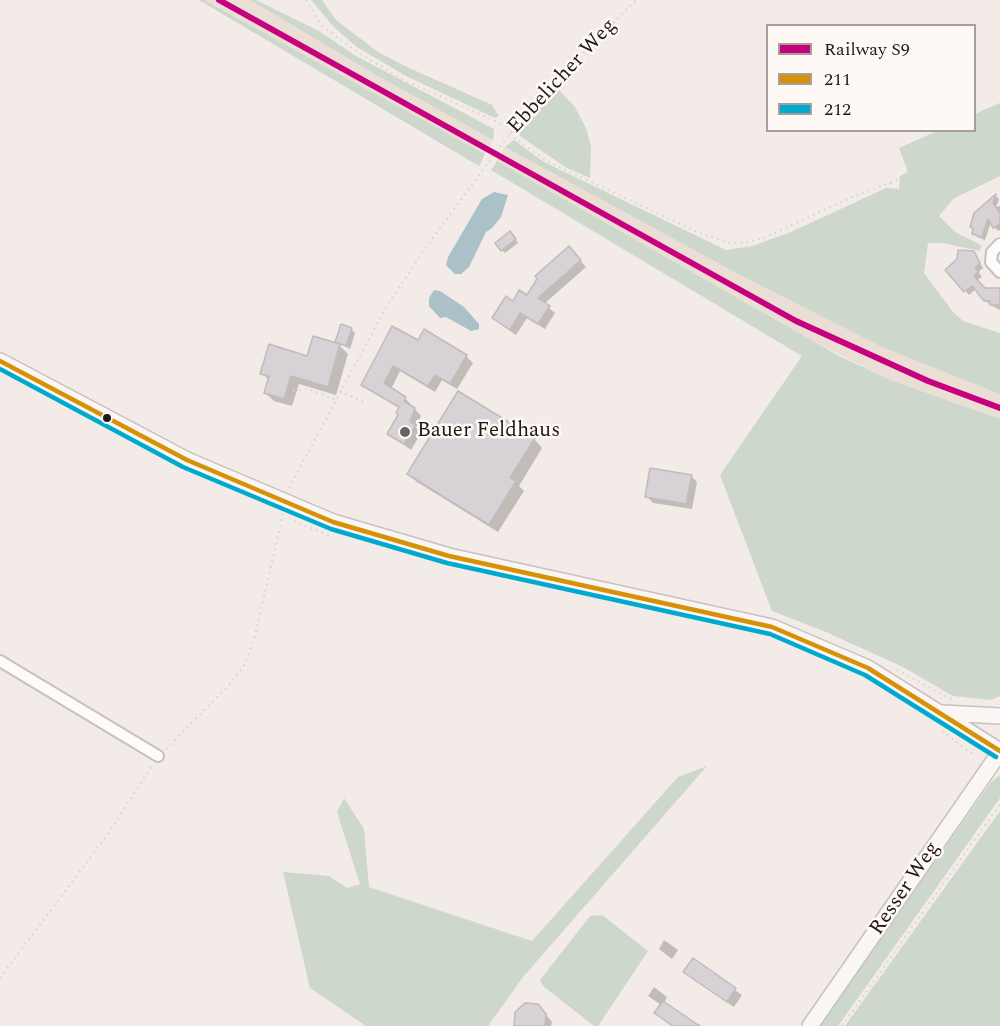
<!DOCTYPE html>
<html>
<head>
<meta charset="utf-8">
<style>
  body { margin:0 }
  #map { position:relative; width:1000px; height:1026px; overflow:hidden; background:#f2ebe7; font-family:Spectral,serif }
  canvas { display:block }
  .legend { position:absolute; left:766px; top:24px; width:210px; height:108px; box-sizing:border-box; background:#fef9f5; border:2px solid #a5a09d; margin:0; padding:8px 10px; list-style:none; font-size:18px; color:#1f1a18 }
  .legend li { display:flex; align-items:center; gap:12px; height:30px }
  .legend b { width:30px; border:2px solid #a5a09d }
</style>
</head>
<body>
<div id="map">
<canvas width="1000" height="1026"></canvas>
<ul class="legend">
<li><b style="height:8px;background:#c7007f"></b>Railway S9</li>
<li><b style="height:8px;background:#d79104"></b>211</li>
<li><b style="height:8px;background:#00a9ce"></b>212</li>
</ul>
</div>
<script>
const context = document.querySelector('canvas').getContext('2d');
context.lineJoin = 'round';
function fillPath(path, color) {
  context.fillStyle = color;
  context.fill(path, 'evenodd');
}
function shape(rows) {
  const path = new Path2D();
  for (const r of rows) {
    path.moveTo(r[0], r[1]);
    for (let i = 2; i < r.length; i += 2) path.lineTo(r[i], r[i + 1]);
  }
  return path;
}
function stroke(path, color, width, dash) {
  context.strokeStyle = color;
  context.lineWidth = width;
  context.lineCap = dash ? 'butt' : 'round';
  context.setLineDash(dash || []);
  context.stroke(path);
}
function drawText(font, color, halo, rows, align = 'center') {
  context.font = font + ' Spectral,serif';
  context.lineWidth = 5;
  context.setLineDash([]);
  context.textBaseline = 'middle';
  context.strokeStyle = halo;
  context.fillStyle = color;
  for (const [text, x, y, turn = 0] of rows) {
    context.save();
    context.translate(x, y);
    context.rotate((+turn || 0) * Math.PI / 180);
    context.textAlign = isNaN(turn) ? turn : align;
    if (halo) context.strokeText(text, 0, 0);
    context.fillText(text, 0, 0);
    context.restore();
  }
}
fillPath(shape([
  [204,0,250,0,376,75,493,140,485,154],
  [505,147,738,274,882,347,1000,394,1000,419,893,381,794,332,497,161]
]), '#ebded5');
fillPath(shape([
  [199,0,204,0,485,154,479,166],
  [250,0,256,0,319,31,356,56,494,129,493,140,376,75],
  [311,0,322,0,336,20,378,52,407,67,492,105,499,116,495,118,404,75,357,47,334,27],
  [559,90,575,107,586,128,591,147,590,178,565,167,520,136,519,127],
  [1000,103,1000,176,953,199,939,216,955,232,981,245,980,251,943,243,928,243,924,273,953,312,963,321,1000,333,1000,394,882,347,738,274,505,147,514,140,544,162,726,250,752,246,791,232,886,188,899,189,900,176,908,172,899,148,937,131,974,130,975,114],
  [497,161,839,356,893,381,1000,419,1000,696,991,700,953,696,903,667,826,632,772,611,720,475,802,356,491,170],
  [707,766,523,977,488,1026,366,1026,310,988,283,872,329,876,347,888,360,884,337,812,344,798,364,829,369,887,532,941,678,777],
  [1000,775,1000,798,838,1026,819,1026,991,782],
  [1000,811,1000,1026,845,1026],
  [602,915,648,951,598,1026,594,1026,543,986,540,980,590,916]
]), '#ced7cc');
fillPath(shape([
  [494,192,508,195,501,217,492,228,486,232,469,267,461,274,455,274,446,265,448,257,482,199],
  [434,290,440,291,464,307,479,324,479,329,471,331,446,317,440,318,429,306,429,298]
]), '#aac1c8');
fillPath(shape([
  [996,196,999,199,996,207,1000,206,1000,230,998,231,991,222,985,240,977,237,971,227,975,214],
  [514,237,518,243,505,253,502,250],
  [569,248,586,267,544,304,555,313,545,329,527,318,516,335,500,324,493,318,514,303,527,297],
  [973,253,983,268,978,272,982,277,977,280,985,290,1000,291,1000,310,989,304,976,289,969,295,947,270],
  [351,329,355,333,350,349,337,341],
  [314,338,340,346,348,354,336,395,299,384,292,406,274,401,265,393,269,380,262,373,308,358],
  [418,342,466,356,473,363,457,389,442,380,435,392,400,371,391,389,405,398,421,416,416,428,421,433,411,450,389,434,400,415,400,409,363,384],
  [534,439,542,448,519,486,524,491,498,532,417,482,408,474],
  [691,476,697,482,692,509,653,503,646,496],
  [664,940,678,950,672,959,659,949],
  [693,960,742,995,734,1007,691,977],
  [654,987,667,997,664,1003,697,1026,672,1026,662,1019,656,1013,661,1005,648,996],
  [544,1012,552,1022,551,1026,517,1026]
]), '#0003');
const building = shape([
  [996,194,993,203,1000,213,1000,224,993,228,988,219,982,237,972,234,973,228,970,227,974,213,996,194],
  [510,231,516,239,501,251,495,243,510,231],
  [569,246,581,260,538,298,550,306,538,324,520,313,510,330,492,318,506,296,513,301,519,290,527,295,537,279,535,276,569,246],
  [958,250,974,251,980,263,975,268,979,272,974,276,985,288,1000,288,1000,305,990,305,990,301,984,301,972,286,964,292,945,270,957,259,958,250],
  [341,324,352,328,346,346,335,342,341,324],
  [392,326,418,340,424,329,467,355,450,384,435,375,428,386,393,366,384,383,406,397,404,401,415,408,410,422,416,425,404,444,387,434,398,415,396,413,399,407,361,385,392,326],
  [313,336,340,344,328,387,291,376,284,399,264,393,269,376,260,374,269,344,307,356,313,336],
  [458,391,535,438,510,478,516,481,489,525,407,474,458,391],
  [650,468,692,475,686,504,645,497,650,468],
  [693,958,736,988,727,1002,683,972,693,958],
  [663,1001,700,1026,673,1026,654,1013,663,1001],
  [525,1003,538,1004,546,1014,545,1026,514,1026,515,1012,525,1003]
]);
fillPath(building, '#d8d2d6');
stroke(building, '#bfbcbc', 1.5);
const minor = shape([
  [1000,244,992,252,991,262,1000,272],
  [0,661,158,756]
]);
const secondary = shape([
  [0,361,187,460,333,522,449,556,772,627,868,668,1000,751],
  [943,713,1000,716],
  [810,1026,1000,752]
]);
stroke(minor, '#c8c2bf', 14);
stroke(secondary, '#c8c2bf', 18);
stroke(shape([
  [306,0,322,26,360,54,402,79,513,129],
  [974,120,1000,107],
  [509,134,547,161,697,232,730,243,745,243,766,237,852,197,923,170,980,167,1000,159],
  [923,170,956,130],
  [890,183,903,253,918,286,936,310,1000,339],
  [895,214,982,249],
  [293,391,308,389,336,400],
  [340,391,366,403],
  [289,488,385,309,424,250,528,109,636,0],
  [294,521,330,536],
  [897,670,953,700],
  [942,731,971,753,975,750],
  [166,749,232,682,245,664,254,640,283,514],
  [0,978,108,834,153,764],
  [842,1026,1000,804]
]), '#d4d2d2', 2, [1.5, 4.5]);
stroke(minor, '#fdfcfb', 10);
stroke(secondary, '#f9f6f5', 15);
stroke(shape([
  [0,361,187,460,333,522,449,556,772,627,868,668,1000,751]
]), '#d79104', 4.5);
stroke(shape([
  [0,369,183,467,331,529,447,563,770,634,865,675,996,757]
]), '#00a9ce', 4.5);
stroke(shape([
  [219,0,796,321,928,381,1000,408]
]), '#c7007f', 6);
for (const [x, y, r, color] of [
  [107,418,5,"#1f1a18"],
  [405,432,6,"#696360"]
]) {
  const dot = new Path2D();
  dot.arc(x, y, r, 0, 2 * Math.PI);
  context.fillStyle = color;
  context.fill(dot);
  stroke(dot, '#fef9f5', 2);
}
drawText('21px', '#1f1a18', '#fef9f5', [
  ["Ebbelicher Weg",563,77,-47],
  ["Resser Weg",906,889,-56]
]);
drawText('21px', '#1f1a18', '#fef9f5', [
  ["Bauer Feldhaus",417,432]
], 'left');
</script>
</body>
</html>
